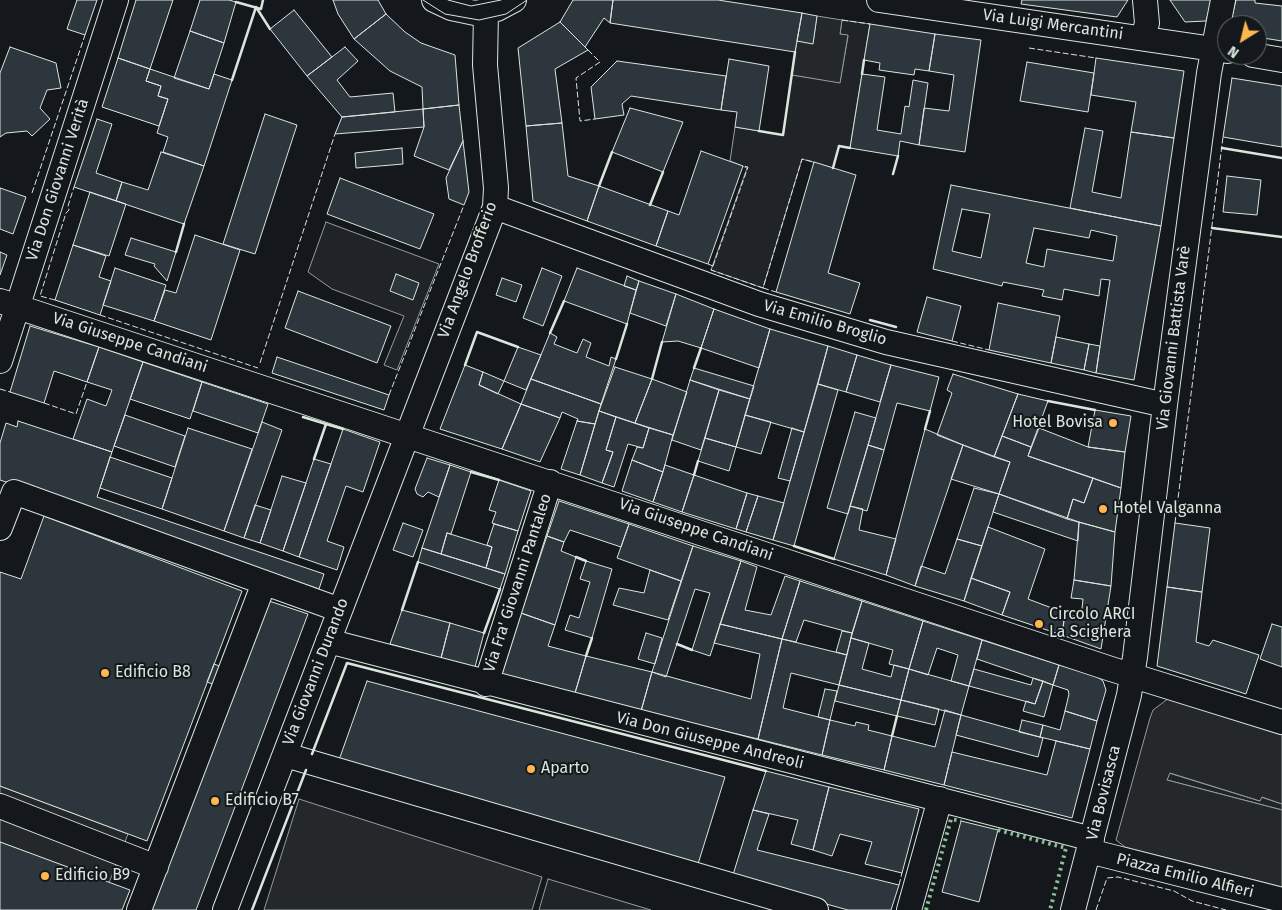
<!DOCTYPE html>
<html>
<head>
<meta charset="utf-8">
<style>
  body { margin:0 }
  #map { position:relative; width:1282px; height:910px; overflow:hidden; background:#14181c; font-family:"Fira Sans",sans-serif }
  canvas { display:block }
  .north { position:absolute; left:1217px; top:15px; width:50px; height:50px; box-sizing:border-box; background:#14181c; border:1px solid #626a69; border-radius:50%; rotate:216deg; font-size:14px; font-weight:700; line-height:20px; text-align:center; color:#d8e6dc }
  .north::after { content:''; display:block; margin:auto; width:18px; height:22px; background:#ffb74d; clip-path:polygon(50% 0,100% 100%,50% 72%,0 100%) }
</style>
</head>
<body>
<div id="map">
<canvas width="1282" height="910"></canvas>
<div class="north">N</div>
</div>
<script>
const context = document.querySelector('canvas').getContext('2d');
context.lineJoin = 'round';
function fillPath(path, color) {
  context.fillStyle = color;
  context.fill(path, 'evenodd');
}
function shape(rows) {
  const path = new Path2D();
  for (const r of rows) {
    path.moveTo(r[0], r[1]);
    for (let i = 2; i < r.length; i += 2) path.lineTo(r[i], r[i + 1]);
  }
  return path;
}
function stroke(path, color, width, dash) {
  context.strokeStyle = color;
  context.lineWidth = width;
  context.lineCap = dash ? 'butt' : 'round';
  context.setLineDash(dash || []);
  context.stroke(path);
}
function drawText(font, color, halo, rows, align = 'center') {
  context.font = font + ' "Fira Sans",sans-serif';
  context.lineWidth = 4;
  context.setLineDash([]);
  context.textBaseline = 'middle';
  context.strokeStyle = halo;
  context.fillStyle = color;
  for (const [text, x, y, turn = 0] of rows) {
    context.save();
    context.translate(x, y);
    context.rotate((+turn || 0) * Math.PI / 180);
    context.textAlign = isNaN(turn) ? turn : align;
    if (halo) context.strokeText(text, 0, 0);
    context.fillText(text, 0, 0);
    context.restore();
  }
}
const green = shape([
  [842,20,870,24,850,148,839,146,833,168,802,159,763,288,711,270,747,168,730,161,735,127,783,135,792,75,840,82,848,36,840,34,842,20],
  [326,222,439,264,397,370,384,365,404,316,332,289,308,272,326,222],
  [1169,773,1260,801,1261,797,1282,804,1282,810,1167,780,1169,773],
  [548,879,651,910,539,910,548,879]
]);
fillPath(green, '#202428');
stroke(green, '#939e99', 1);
const parking = shape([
  [817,16,842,20,840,34,848,35,840,83,792,75,797,41,813,43,817,16],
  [1169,698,1282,735,1282,804,1262,797,1260,801,1170,773,1167,780,1282,810,1282,887,1125,847,1116,840,1150,718,1153,710,1169,698],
  [0,786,128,834,109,883,0,842,0,786],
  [299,799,542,877,532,910,264,910,299,799]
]);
fillPath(parking, '#24282b');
stroke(parking, '#939e99', 1);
const building = shape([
  [77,0,97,0,85,35,67,29,77,0],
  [136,0,173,0,150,69,118,58,136,0],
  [200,0,229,0,236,2,224,43,190,31,200,0],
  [333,0,378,0,386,14,354,39,338,14,333,0],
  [573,0,613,0,610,23,604,18,585,47,560,22,573,0],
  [613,0,718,0,802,13,795,52,610,23,613,0],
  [1022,0,1128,0,1117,17,1021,4,1022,0],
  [1170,0,1212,0,1206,21,1185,22,1170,0],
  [1236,0,1255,0,1255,3,1282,6,1282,41,1257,37,1257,25,1230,25,1236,0],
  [294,10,332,57,307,76,270,29,294,10],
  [802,13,817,16,813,44,797,41,802,13],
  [386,14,405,32,421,43,455,55,459,105,423,109,422,87,390,71,354,39,386,14],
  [560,22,588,50,555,69,562,123,526,126,518,48,560,22],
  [870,24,935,34,929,71,915,69,914,75,879,70,880,63,864,60,870,24],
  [190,31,224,43,209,89,174,78,190,31],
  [935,34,981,40,965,152,919,145,924,108,949,111,954,75,929,71,935,34],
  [10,47,56,63,61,88,47,90,40,108,50,119,32,136,27,131,6,133,0,137,0,73,10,47],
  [345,47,358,61,337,80,350,97,393,93,395,112,342,117,307,76,345,47],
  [118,58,150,69,146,81,161,86,158,96,168,99,159,126,102,107,118,58],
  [1096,58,1184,71,1174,138,1131,132,1136,102,1091,95,1096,58],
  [729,59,769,66,759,131,735,127,737,112,721,110,729,59],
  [617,61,726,76,721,110,631,96,622,104,624,115,595,119,591,87,617,61],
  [1027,62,1094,73,1088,112,1020,101,1027,62],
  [150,69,209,89,214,74,232,80,204,166,163,152,168,137,157,133,168,99,158,96,161,86,146,81,150,69],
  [862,74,885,77,877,130,901,134,905,106,909,107,913,80,928,83,919,145,900,141,898,156,850,148,862,74],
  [1232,78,1282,86,1282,147,1223,137,1232,78],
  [459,105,463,141,449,170,414,156,424,127,423,109,459,105],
  [630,108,683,122,663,172,612,152,630,108],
  [423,109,424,127,335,134,342,117,423,109],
  [265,114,297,125,255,254,223,244,265,114],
  [97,119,112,124,96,173,122,182,116,201,74,187,97,119],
  [562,123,568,176,599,186,587,221,533,201,526,126,562,123],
  [1085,128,1103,131,1092,192,1121,198,1131,132,1174,138,1161,226,1070,208,1085,128],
  [463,141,469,192,464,205,449,199,446,178,463,141],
  [402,148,403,164,356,168,355,153,402,148],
  [701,151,743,166,708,264,656,246,668,211,679,215,701,151],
  [161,152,204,166,184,224,116,201,122,182,148,190,161,152],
  [814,162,856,175,828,273,860,283,850,314,776,292,814,162],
  [1227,176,1261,180,1257,215,1223,212,1227,176],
  [340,178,434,214,420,249,327,214,340,178],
  [951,185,1161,226,1134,380,1096,373,1110,280,1101,279,1099,296,1064,289,1062,300,1042,296,1044,290,1003,282,1002,286,933,269,951,185],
  [962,209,990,214,981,258,952,251,962,209],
  [1034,228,1089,238,1091,230,1117,236,1113,261,1047,249,1044,267,1026,263,1034,228],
  [599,186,668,211,656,246,587,221,599,186],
  [0,188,26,197,13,234,0,229,0,188],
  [90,192,126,204,109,256,73,245,90,192],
  [195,235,240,250,211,340,154,321,165,290,176,293,195,235],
  [131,238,176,252,167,281,154,266,155,264,125,255,131,238],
  [73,245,106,256,99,277,111,281,100,315,55,300,73,245],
  [0,252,7,255,0,275,0,252],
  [115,268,166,285,154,321,103,305,115,268],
  [542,268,562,276,543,326,523,318,542,268],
  [577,268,636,290,627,324,564,301,577,268],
  [396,274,419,283,413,300,390,291,396,274],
  [627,276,639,281,636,290,624,286,627,276],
  [502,278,522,285,516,302,496,295,502,278],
  [639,281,676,294,666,326,630,313,639,281],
  [298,291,391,326,377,363,285,328,298,291],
  [676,294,714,309,701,348,678,341,662,342,676,294],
  [927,297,961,306,952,341,917,332,927,297],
  [998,303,1060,316,1051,363,989,350,998,303],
  [714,309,770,329,759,368,701,348,714,309],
  [30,326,99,347,87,382,54,371,44,403,10,392,30,326],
  [770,329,828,346,804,432,745,415,770,329],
  [550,333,557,337,554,344,577,353,583,339,591,343,586,357,609,366,611,357,616,359,601,404,531,379,550,333],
  [1056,337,1089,344,1084,370,1051,363,1056,337],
  [1089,344,1100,346,1096,373,1084,370,1089,344],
  [828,346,857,355,846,392,818,384,828,346],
  [99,347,143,362,112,452,73,439,87,399,106,406,112,390,87,382,99,347],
  [518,347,541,355,526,390,504,381,518,347],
  [857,355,891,365,880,402,846,392,857,355],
  [277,357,389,395,384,410,272,373,277,357],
  [143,362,202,382,190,419,130,399,143,362],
  [465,365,483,372,479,385,521,404,502,449,440,429,465,365],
  [891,365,939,377,930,411,897,403,884,450,868,445,891,365],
  [615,367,652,379,635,423,599,411,615,367],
  [694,368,754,386,750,399,690,380,694,368],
  [483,372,504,381,498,394,479,385,483,372],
  [953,374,1018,394,994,457,937,435,952,393,947,390,953,374],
  [531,379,601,404,595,424,577,421,578,419,562,412,560,418,521,404,531,379],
  [652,379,687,392,673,435,635,423,652,379],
  [690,380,719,390,701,450,672,440,690,380],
  [202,382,268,404,258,433,193,411,202,382],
  [818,384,838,390,794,546,773,540,818,384],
  [719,390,750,399,736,447,705,438,719,390],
  [1018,394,1048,401,1031,447,1002,436,1018,394],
  [521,404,560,418,540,462,502,449,521,404],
  [1095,410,1131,416,1125,452,1088,447,1095,410],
  [599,411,616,417,606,450,613,452,602,483,580,475,599,411],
  [855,412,876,418,848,514,827,508,855,412],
  [125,415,185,436,175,467,114,446,125,415],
  [745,415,771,422,761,454,736,447,745,415],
  [616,417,649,428,643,448,628,444,614,487,602,483,613,452,606,450,616,417],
  [18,421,112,452,97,497,324,574,319,589,0,480,0,443,6,423,17,427,18,421],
  [577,421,595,424,580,475,561,469,577,421],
  [262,422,282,430,244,538,224,531,262,422],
  [188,428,252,449,224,531,162,509,188,428],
  [649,428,673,435,663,472,632,460,637,447,643,448,649,428],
  [792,428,804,432,790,481,778,478,792,428],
  [1039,428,1088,447,1125,452,1121,488,1028,456,1039,428],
  [343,429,380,442,363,492,346,486,327,541,344,547,337,570,299,557,343,429],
  [925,429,963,445,915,586,886,575,925,429],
  [1002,436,1031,447,1028,456,1093,478,1084,503,1073,499,1067,519,999,494,1010,462,994,457,1002,436],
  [705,438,736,447,729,471,698,461,705,438],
  [868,445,884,450,867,511,850,506,868,445],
  [963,445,1010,462,999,494,951,479,963,445],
  [110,457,172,478,162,509,100,488,110,457],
  [427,458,450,465,439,497,428,492,423,497,417,494,415,489,427,458],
  [314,459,331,464,299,557,283,551,314,459],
  [632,460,663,472,653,502,622,491,632,460],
  [450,465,471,472,451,534,447,533,441,554,422,548,450,465],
  [665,465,694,475,682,512,653,502,665,465],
  [694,475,747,493,736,529,682,512,694,475],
  [282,476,306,483,283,551,260,543,282,476],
  [1093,478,1121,488,1115,532,1067,519,1073,499,1084,503,1093,478],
  [499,480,531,491,518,531,492,523,496,512,489,510,499,480],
  [974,488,999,494,982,546,957,539,974,488],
  [747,493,758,496,746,532,736,529,747,493],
  [999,494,1079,522,1078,541,993,512,999,494],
  [758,496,784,503,773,540,746,532,758,496],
  [559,501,629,524,621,547,570,530,564,542,547,536,559,501],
  [255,505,271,510,260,543,244,538,255,505],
  [850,506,863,509,859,530,896,539,886,575,834,559,850,506],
  [44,516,242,591,147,841,0,786,0,572,21,579,44,516],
  [1079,522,1115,532,1111,586,1074,580,1079,522],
  [403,523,423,530,413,557,393,550,403,523],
  [1175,523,1210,528,1202,592,1167,587,1175,523],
  [494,524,518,531,505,574,486,568,492,547,487,545,494,524],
  [629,524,693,546,681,581,617,558,629,524],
  [988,527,1045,549,1028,599,1065,613,1062,635,1002,615,1010,592,971,578,988,527],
  [447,533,492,547,486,568,441,554,447,533],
  [547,536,564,542,561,551,576,557,555,625,521,613,547,536],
  [957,539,982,546,964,601,915,586,921,566,945,574,957,539],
  [693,546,741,561,710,656,692,650,710,593,695,589,666,677,652,672,693,546],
  [422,548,505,574,500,589,418,562,422,548],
  [586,561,612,569,592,638,565,630,570,615,579,618,590,582,580,579,586,561],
  [741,561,757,567,745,610,771,615,785,576,800,581,782,639,720,624,741,561],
  [650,570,681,581,668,620,613,605,619,588,644,593,650,570],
  [971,578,1010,592,1002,615,964,601,971,578],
  [1074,580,1111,586,1101,649,1062,635,1065,613,1081,618,1083,599,1071,598,1074,580],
  [800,581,862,601,852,633,804,620,796,642,782,639,800,581],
  [1167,587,1202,592,1196,642,1209,646,1213,640,1259,655,1246,694,1157,666,1167,587],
  [269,601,308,614,196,910,152,910,269,601],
  [862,601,923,621,909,669,889,664,893,650,851,638,862,601],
  [402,610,450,623,441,658,390,644,402,610],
  [521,613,555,625,548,646,586,656,575,693,502,674,521,613],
  [923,621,982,640,969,686,951,681,958,655,937,648,928,675,909,669,923,621],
  [450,623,484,633,475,667,441,658,450,623],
  [720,624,782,639,758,739,641,711,652,672,751,699,760,654,714,643,720,624],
  [1272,624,1282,627,1282,667,1260,659,1272,624],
  [842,631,852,633,847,655,836,652,842,631],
  [646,633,662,638,655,664,638,659,646,633],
  [851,638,869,643,862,669,891,677,894,665,909,669,901,700,839,685,851,638],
  [782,639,847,655,839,685,791,673,783,708,830,720,822,755,758,739,782,639],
  [982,640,1059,665,1053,685,977,659,982,640],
  [586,656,652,672,641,711,575,693,586,656],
  [214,664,241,674,235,692,207,682,214,664],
  [1059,665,1096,676,1103,681,1106,690,1097,721,1065,711,1069,694,1068,690,1053,685,1059,665],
  [909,669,969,686,961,715,901,700,909,669],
  [974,669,1031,685,1033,678,1043,681,1035,704,969,686,974,669],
  [367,681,725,777,698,864,339,760,367,681],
  [1043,681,1053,685,1044,717,1023,711,1026,701,1035,704,1043,681],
  [839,685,901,700,897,716,835,701,839,685],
  [825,689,837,691,830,720,818,717,825,689],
  [901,700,939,709,935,725,897,716,901,700],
  [945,710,961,715,944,785,884,770,892,736,935,747,945,710],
  [1065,711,1097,721,1090,749,1040,737,1043,725,1060,730,1065,711],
  [961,715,1043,738,1038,757,956,735,961,715],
  [830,720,855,726,856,722,869,725,868,730,892,736,884,770,822,755,830,720],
  [1022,720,1043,725,1040,737,1019,732,1022,720],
  [1056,741,1090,749,1072,818,944,785,952,752,1047,775,1056,741],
  [766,771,829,787,813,850,791,844,798,820,753,810,766,771],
  [829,787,919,809,902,873,865,864,872,842,840,834,832,856,813,850,829,787],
  [753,810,769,814,757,850,899,885,891,910,848,910,732,878,753,810],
  [961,821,998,830,979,902,942,892,961,821],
  [0,842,130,890,122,910,0,910,0,842]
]);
fillPath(building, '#2c363c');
stroke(building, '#d8e6dc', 1);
const minor = shape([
  [434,0,451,8,475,13,497,9,514,0],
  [879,0,1227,51],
  [1143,38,1147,23,1145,0],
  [1253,55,1282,60],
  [495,207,759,304,886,342,1165,405],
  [0,301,1111,669,1282,722],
  [0,361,116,0],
  [0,528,14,492,340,610],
  [328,641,1092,839],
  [486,684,550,482],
  [289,756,816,910],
  [0,806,156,867],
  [1089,851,1282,900],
  [139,910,264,583],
  [225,910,495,207,496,188,485,65,486,11],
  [909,910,940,799],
  [1073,910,1129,695,1135,657,1165,405,1209,73,1223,0]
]);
stroke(minor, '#d8e6dc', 26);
stroke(minor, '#14181c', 24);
stroke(shape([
  [423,0,445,14,479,20,506,14,527,0],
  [448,0,471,6,501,0]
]), '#d8e6dc', 1);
stroke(shape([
  [998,830,1066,848,1050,910],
  [926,910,951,819,961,821]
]), '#8ac095', 4, [2.5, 4]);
stroke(shape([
  [842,20,870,24],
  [1029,48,1096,58],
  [588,50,600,62,576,78,580,121,595,119],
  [32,193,85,35],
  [708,264,713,266,711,270,763,288,802,159,814,162],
  [713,266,748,167,743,166],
  [763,288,776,292],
  [55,300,40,296,66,213,69,210,68,206,74,187],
  [100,315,258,368],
  [952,341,989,350],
  [260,363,335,134],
  [0,389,10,392],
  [389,395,464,205],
  [44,403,76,414,87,382],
  [1175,523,1223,137],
  [899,885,902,873],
  [1096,910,1107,878,1118,877,1174,891,1192,901,1226,910]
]), '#d8e6dc', 1, [6, 2.5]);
stroke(shape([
  [236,2,261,9,263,0],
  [862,74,864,60],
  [232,80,256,7,270,29],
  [759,131,783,135,795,52],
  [1222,148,1282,158],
  [833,168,839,146,850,148],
  [893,174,898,156],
  [599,186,612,152],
  [650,205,663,172],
  [1212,228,1282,237],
  [176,252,184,224],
  [870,320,896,327],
  [550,333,564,301],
  [616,359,627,324],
  [465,365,477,332,518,347],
  [694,368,701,348],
  [652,379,662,342],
  [1048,401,1095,410],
  [303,417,326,424],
  [925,429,930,411],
  [314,459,326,424,343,429],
  [471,472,499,480],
  [694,475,698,461],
  [794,546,834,559],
  [576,557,586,561],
  [402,610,418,562],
  [484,633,500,589],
  [677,644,692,650],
  [586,656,592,638],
  [892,736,897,716],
  [312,754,347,663,766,771],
  [252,910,306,770]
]), '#d8e6dc', 2.5);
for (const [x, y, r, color] of [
  [1113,423,5,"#ffb74d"],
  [1103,509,5,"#ffb74d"],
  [1039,624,5,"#ffb74d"],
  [105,673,5,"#ffb74d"],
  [531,769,5,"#ffb74d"],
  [215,801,5,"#ffb74d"],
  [45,876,5,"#ffb74d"]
]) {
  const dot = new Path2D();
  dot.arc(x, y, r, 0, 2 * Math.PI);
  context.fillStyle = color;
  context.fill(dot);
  stroke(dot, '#14181c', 2);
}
drawText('16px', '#d8e6dc', '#14181c', [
  ["Via Luigi Mercantini",1053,25,8],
  ["Via Don Giovanni Verità",58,180,-72],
  ["Via Angelo Brofferio",468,270,-70],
  ["Via Emilio Broglio",825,323,16],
  ["Via Giovanni Battista Varè",1174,338,-83],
  ["Via Giuseppe Candiani",130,343,18],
  ["Via Giuseppe Candiani",696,530,19],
  ["Via Fra' Giovanni Pantaleo",518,583,-72],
  ["Via Giovanni Durando",316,672,-69],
  ["Via Don Giuseppe Andreoli",710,741,14],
  ["Via Bovisasca",1104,793,-76],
  ["Piazza Emilio Alfieri",1185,876,14]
]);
drawText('16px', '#d8e6dc', '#14181c', [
  ["Hotel Bovisa",1103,423,"right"],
  ["Hotel Valganna",1113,509],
  ["Circolo ARCI",1049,615],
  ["La Scighera",1049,633],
  ["Edificio B8",115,673],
  ["Aparto",541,769],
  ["Edificio B7",225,801],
  ["Edificio B9",55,876]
], 'left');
</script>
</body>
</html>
